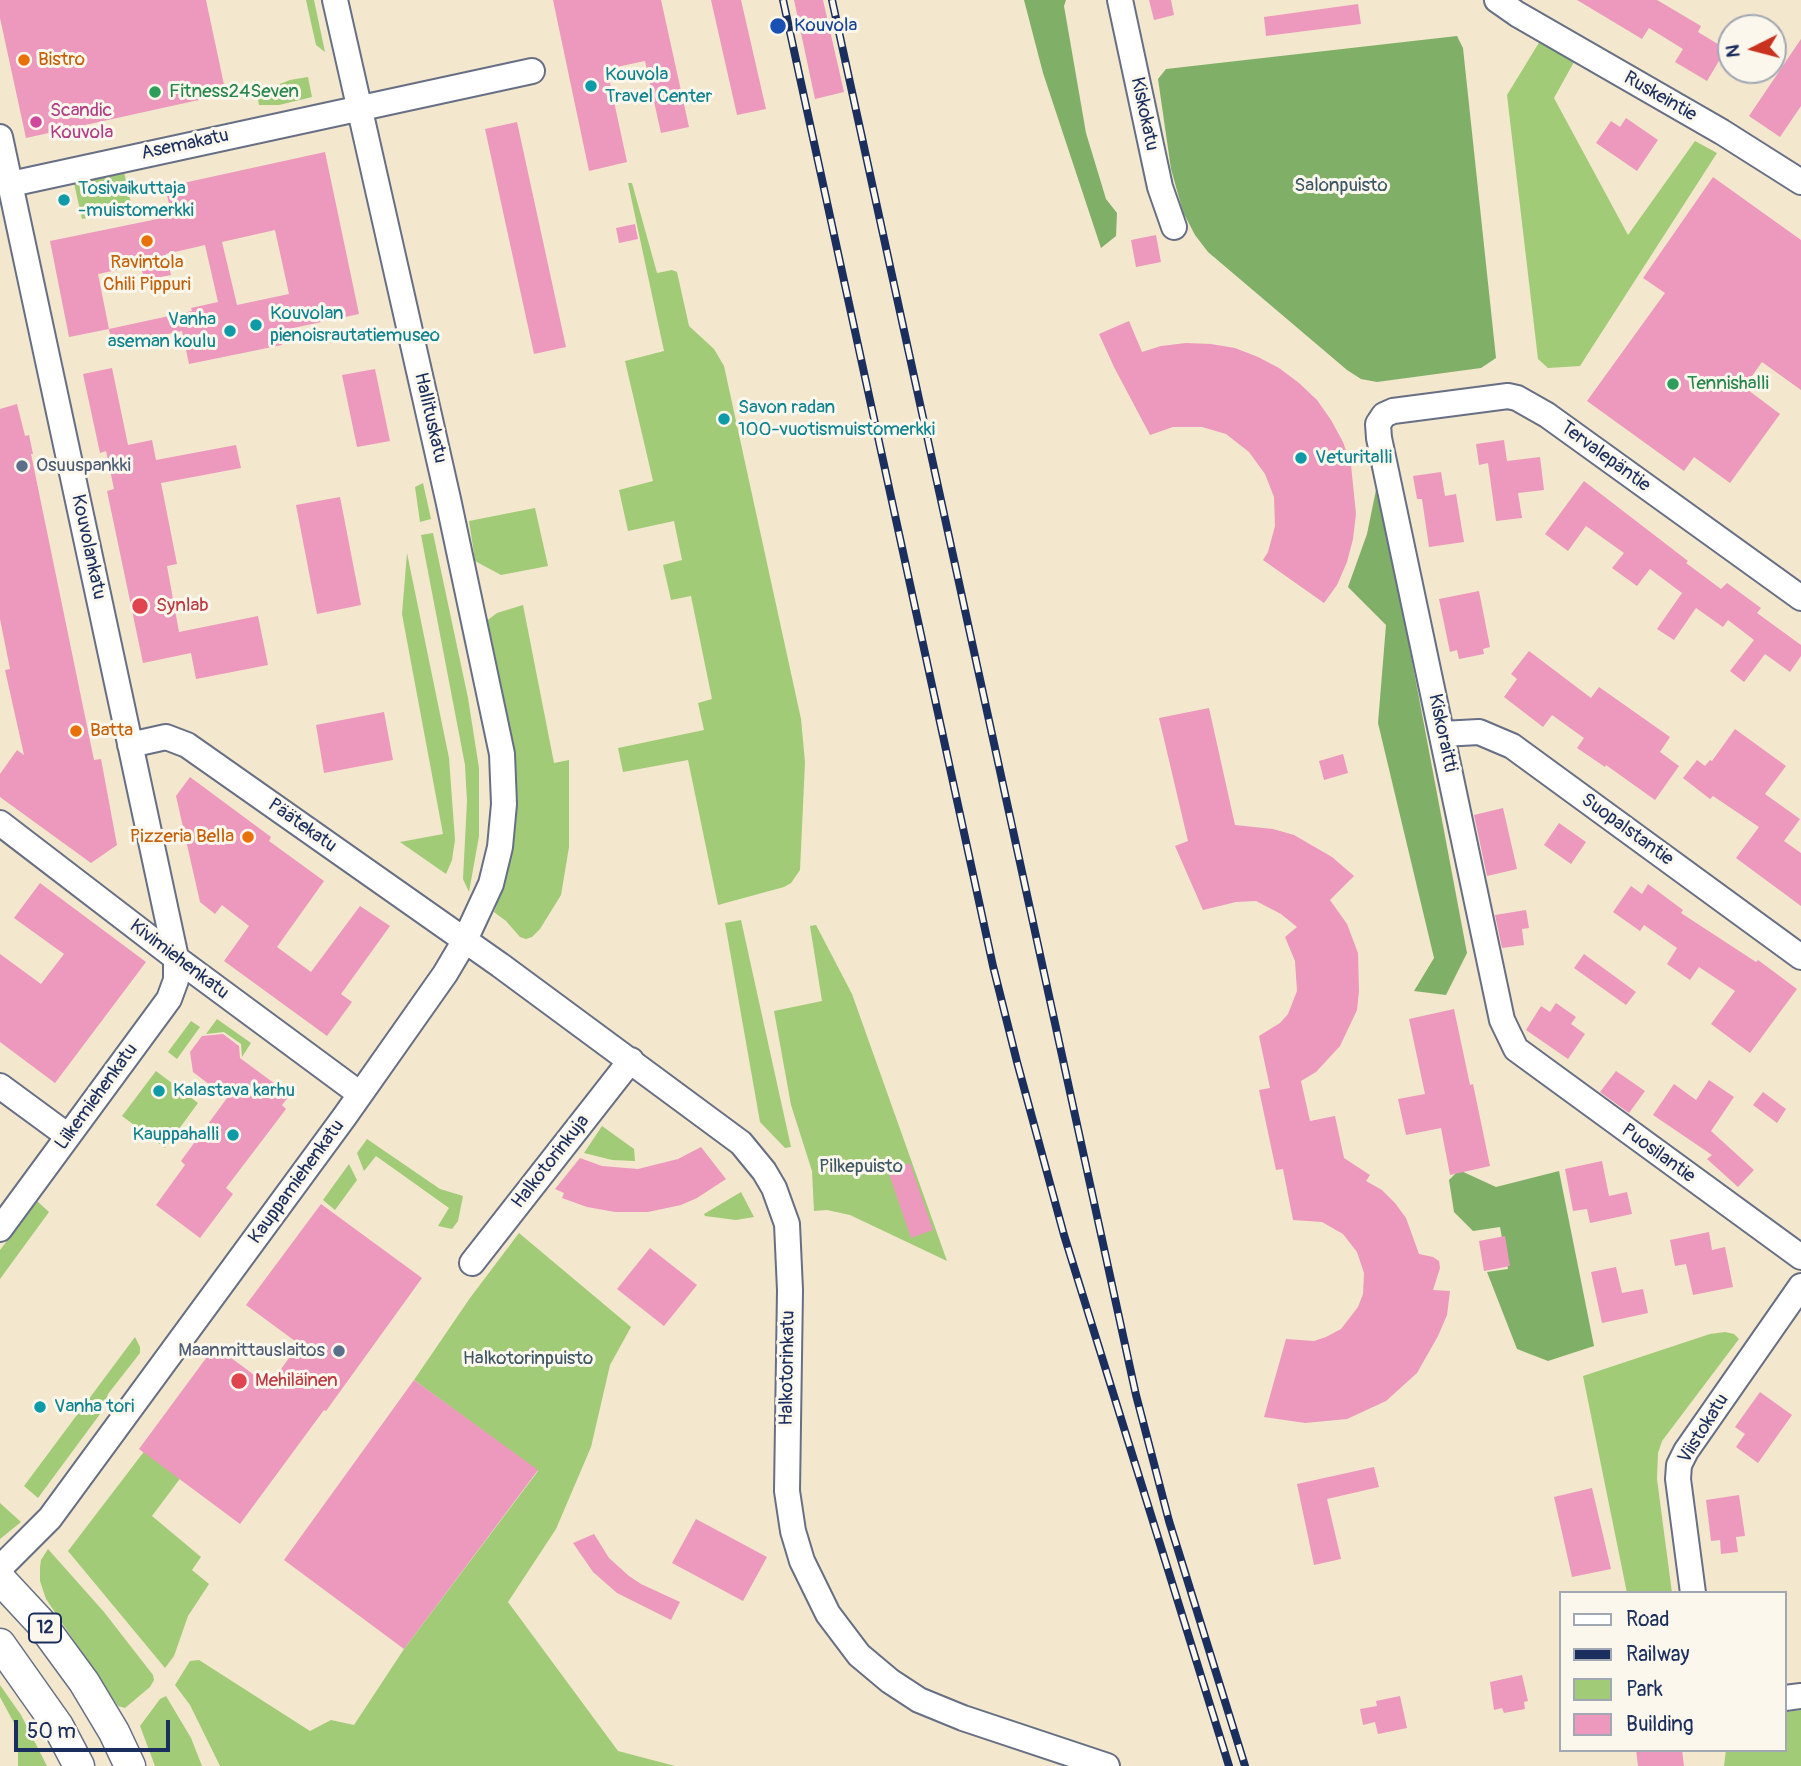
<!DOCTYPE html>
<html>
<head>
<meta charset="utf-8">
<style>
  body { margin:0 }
  #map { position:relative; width:1801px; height:1766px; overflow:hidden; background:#f3e7cd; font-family:Pangolin,sans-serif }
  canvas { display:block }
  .legend { position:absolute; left:1559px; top:1591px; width:228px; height:161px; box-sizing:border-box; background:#fbf7ec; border:2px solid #a1a7b3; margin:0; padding:9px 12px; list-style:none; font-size:21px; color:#1b2f5e }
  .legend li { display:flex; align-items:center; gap:14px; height:35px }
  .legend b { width:35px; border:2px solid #a1a7b3 }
  .north { position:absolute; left:1717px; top:14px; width:70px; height:70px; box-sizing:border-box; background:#fbf7ec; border:2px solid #a1a7b3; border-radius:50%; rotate:264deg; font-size:19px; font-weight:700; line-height:28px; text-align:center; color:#1b2f5e }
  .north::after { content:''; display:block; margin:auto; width:24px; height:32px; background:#c8321e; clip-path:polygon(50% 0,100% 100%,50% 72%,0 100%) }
  .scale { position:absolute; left:14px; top:1720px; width:156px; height:32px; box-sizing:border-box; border:4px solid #1b2f5e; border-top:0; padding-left:9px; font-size:21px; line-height:24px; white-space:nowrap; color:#1b2f5e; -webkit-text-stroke:5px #fbf7ec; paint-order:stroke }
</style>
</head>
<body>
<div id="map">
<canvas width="1801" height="1766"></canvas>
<ul class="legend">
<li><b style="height:9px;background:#fff"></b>Road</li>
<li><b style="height:9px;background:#1b2f5e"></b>Railway</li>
<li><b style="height:19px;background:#a1cb77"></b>Park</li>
<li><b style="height:19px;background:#ec99bd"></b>Building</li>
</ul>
<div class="north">N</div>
<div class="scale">50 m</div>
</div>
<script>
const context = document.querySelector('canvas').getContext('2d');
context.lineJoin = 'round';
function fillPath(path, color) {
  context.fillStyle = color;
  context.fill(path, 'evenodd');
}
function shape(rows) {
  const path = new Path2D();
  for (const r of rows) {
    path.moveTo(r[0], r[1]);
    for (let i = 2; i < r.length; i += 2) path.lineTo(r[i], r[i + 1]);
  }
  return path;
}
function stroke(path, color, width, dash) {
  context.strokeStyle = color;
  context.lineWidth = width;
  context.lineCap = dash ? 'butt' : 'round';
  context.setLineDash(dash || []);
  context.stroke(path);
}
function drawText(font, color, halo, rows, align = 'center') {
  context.font = font + ' Pangolin,sans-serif';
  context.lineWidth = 6;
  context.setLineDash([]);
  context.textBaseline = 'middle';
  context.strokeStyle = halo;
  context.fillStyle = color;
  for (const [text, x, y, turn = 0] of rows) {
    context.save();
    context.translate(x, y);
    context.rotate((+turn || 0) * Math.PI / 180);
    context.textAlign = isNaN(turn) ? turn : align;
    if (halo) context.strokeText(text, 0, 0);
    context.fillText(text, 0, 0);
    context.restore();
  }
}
fillPath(shape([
  [306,0,314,0,325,52,316,45],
  [1540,41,1574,62,1554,98,1628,235,1695,141,1717,153,1580,366,1548,368,1538,359,1507,95],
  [308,77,312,97,279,105,259,105,257,93,290,80],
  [124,172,132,208,82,219,74,183],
  [628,183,632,183,657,273,672,270,677,272,689,326,714,349,724,366,801,719,805,762,800,870,791,883,784,887,718,905,688,760,623,772,618,748,704,730,698,703,712,699,691,596,671,600,663,565,682,560,674,521,628,531,619,490,653,481,625,361,664,351],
  [423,483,431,519,420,522,415,487],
  [535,508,548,566,501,575,475,561,469,521],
  [433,533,468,698,479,768,479,836,469,892,463,879,467,801,465,765,421,535],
  [407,553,449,758,455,840,452,860,446,874,400,842,443,834,402,614],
  [523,605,554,763,569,760,569,847,561,895,540,929,532,937,526,939,520,937,506,921,494,912,503,887,485,622,497,613],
  [741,920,791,1147,785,1148,760,1122,725,923],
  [816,925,852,994,947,1261,850,1215,827,1210,814,1211,812,1171,791,1105,774,1011,822,1001,810,926],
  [217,1019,251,1043,242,1057,241,1044,224,1032,206,1034],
  [191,1021,200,1027,177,1059,168,1052],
  [156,1071,198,1103,165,1148,122,1116],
  [602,1126,634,1149,635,1161,612,1160,584,1153],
  [367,1139,440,1189,463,1196,458,1221,452,1229,438,1226,449,1208,376,1156,364,1171,357,1153],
  [349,1164,357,1180,335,1210,323,1200],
  [741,1192,754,1217,736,1220,705,1216,704,1214],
  [37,1201,49,1212,0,1279,0,1250],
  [519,1233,631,1327,610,1365,591,1447,556,1529,508,1602,618,1751,675,1766,220,1766,190,1705,175,1685,190,1661,199,1660,310,1731,331,1720,354,1725,404,1649,538,1471,414,1380,470,1298],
  [1725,1332,1734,1334,1739,1339,1662,1441,1658,1453,1657,1479,1672,1593,1627,1593,1583,1376,1710,1334],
  [135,1337,140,1347,140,1353,108,1394,103,1410,38,1498,24,1486],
  [146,1449,182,1476,152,1516,201,1557,192,1570,209,1584,188,1616,174,1656,165,1668,68,1551],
  [0,1503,21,1522,0,1539],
  [48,1549,104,1612,153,1675,154,1680,150,1687,125,1708,118,1706,46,1599,40,1581,40,1567,41,1560],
  [0,1685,21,1715,47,1766,18,1766,18,1745,14,1723,0,1697],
  [166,1696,191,1738,202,1766,155,1766,140,1726,160,1699],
  [1801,1710,1801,1766,1724,1766,1726,1750,1785,1750,1785,1712]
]), '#a1cb77');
fillPath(shape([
  [1024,0,1066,0,1064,6,1086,133,1106,199,1117,213,1116,236,1101,248,1043,73],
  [1457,36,1463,48,1496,358,1481,368,1377,382,1361,379,1347,370,1208,252,1195,235,1183,212,1171,169,1158,79,1166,69],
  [1378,480,1467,953,1446,995,1414,991,1434,958,1378,723,1386,625,1348,587,1367,534],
  [1459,1170,1496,1187,1559,1171,1594,1346,1548,1361,1517,1349,1487,1272,1508,1269,1500,1227,1473,1231,1454,1212,1449,1180]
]), '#80af68');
fillPath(shape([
  [0,0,206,0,226,94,26,138,0,18],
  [553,0,661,0,689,127,661,133,645,61,607,69,627,162,589,171],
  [711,0,741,0,766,109,737,115],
  [794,0,823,0,844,92,815,99],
  [1149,0,1171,0,1174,15,1154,20],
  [1577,0,1657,0,1701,26,1698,32,1726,49,1707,81,1675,62,1683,49,1649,28,1642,39],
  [1358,4,1361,24,1266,36,1264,17],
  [1801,39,1801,106,1780,137,1749,116],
  [1626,118,1658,140,1637,171,1596,143,1611,121,1620,127],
  [517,122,566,347,534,354,485,129],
  [325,152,359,314,279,331,282,345,189,364,182,331,112,346,109,329,69,337,50,241,172,216,165,187],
  [275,230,289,294,237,305,222,242],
  [205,245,218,302,191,308,192,311,109,329,98,274,141,265,144,280,171,275,166,254],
  [1713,177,1801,240,1801,390,1762,362,1744,387,1780,414,1730,483,1694,457,1684,471,1587,401,1665,293,1643,278],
  [635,224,638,239,619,243,616,228],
  [1156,235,1161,262,1136,267,1131,240],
  [1129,321,1142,352,1161,346,1186,343,1211,344,1235,348,1258,357,1279,368,1299,383,1317,400,1331,420,1343,442,1351,465,1356,514,1353,539,1347,562,1337,585,1324,603,1263,560,1268,552,1275,526,1274,497,1265,474,1249,452,1226,434,1202,427,1173,427,1150,435,1114,367,1099,334],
  [112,368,128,445,152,440,156,460,236,445,241,468,161,483,177,564,167,566,179,632,258,616,268,665,196,679,191,653,143,663,107,491,114,489,106,451,100,453,83,374],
  [375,369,390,441,357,447,342,375],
  [17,404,25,436,29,435,33,454,31,454,94,760,101,759,117,845,91,863,0,797,0,774,17,750,24,755,5,670,10,669,0,619,0,409],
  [1504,440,1507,461,1540,457,1544,490,1518,493,1522,518,1496,521,1488,463,1479,465,1476,444],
  [1441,472,1445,496,1456,494,1464,542,1429,547,1422,499,1417,499,1413,476],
  [1584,481,1688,561,1686,563,1721,589,1727,583,1761,608,1757,613,1801,645,1801,656,1790,672,1765,654,1744,682,1730,671,1754,640,1728,620,1723,627,1696,608,1674,640,1657,629,1682,593,1650,569,1637,586,1612,568,1624,553,1586,526,1568,551,1545,534],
  [340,497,361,605,317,614,296,505],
  [1479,591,1490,647,1483,649,1484,654,1459,659,1457,650,1450,652,1439,599],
  [1529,651,1591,698,1599,687,1670,737,1660,752,1679,766,1655,800,1606,765,1605,767,1577,748,1584,738,1552,715,1543,727,1504,697,1517,679,1511,674],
  [1209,708,1235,825,1273,829,1294,835,1332,857,1354,876,1330,900,1347,924,1358,953,1359,991,1357,1010,1340,1046,1316,1072,1301,1081,1310,1121,1335,1116,1344,1158,1370,1175,1366,1181,1382,1190,1395,1203,1406,1218,1419,1254,1433,1257,1439,1261,1440,1268,1433,1290,1450,1291,1447,1315,1438,1336,1417,1373,1386,1401,1347,1419,1305,1423,1264,1417,1286,1339,1314,1341,1326,1337,1341,1329,1358,1307,1363,1294,1364,1273,1357,1252,1343,1234,1322,1222,1293,1220,1283,1169,1276,1170,1259,1090,1270,1088,1259,1036,1280,1023,1288,1014,1297,991,1295,961,1285,937,1297,927,1281,914,1256,901,1236,902,1203,910,1175,846,1188,841,1159,718],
  [384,712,393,760,324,773,316,725],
  [1735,729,1786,766,1765,794,1800,819,1784,841,1801,853,1801,906,1736,858,1759,827,1713,796,1710,799,1683,778,1697,760,1705,766,1710,760,1712,761],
  [1343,754,1348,773,1324,780,1319,761],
  [190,777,271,837,269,841,324,881,277,947,311,972,360,906,390,926,341,994,352,1002,327,1036,224,961,249,926,222,905,215,914,200,902,176,796],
  [1503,808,1517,869,1487,876,1474,815],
  [1559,823,1586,842,1571,864,1544,845],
  [40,883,146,962,55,1083,0,1042,0,954,41,984,64,954,14,918],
  [1648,884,1683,910,1681,913,1756,962,1758,960,1797,989,1750,1053,1711,1024,1735,991,1699,967,1690,980,1667,964,1677,948,1644,925,1640,931,1613,912,1631,886,1642,894],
  [1526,910,1529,928,1522,929,1524,945,1502,948,1495,915],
  [1584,954,1636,992,1626,1005,1574,968],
  [1556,1003,1576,1017,1571,1024,1585,1034,1568,1059,1526,1030,1541,1006,1550,1012],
  [1454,1009,1470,1085,1473,1084,1490,1166,1450,1175,1441,1128,1406,1135,1398,1099,1425,1094,1409,1019],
  [223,1034,239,1046,240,1058,290,1095,282,1105,286,1109,226,1188,233,1194,200,1238,156,1205,185,1165,181,1161,227,1098,193,1072,190,1052,202,1036],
  [1616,1071,1645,1091,1629,1113,1600,1092],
  [1709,1080,1734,1097,1711,1131,1754,1170,1738,1187,1707,1159,1712,1155,1653,1115,1674,1084,1696,1100],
  [1763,1092,1786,1109,1777,1123,1753,1105],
  [701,1147,726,1179,697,1198,681,1205,648,1212,615,1212,587,1207,562,1198,564,1193,555,1189,580,1158,602,1166,638,1169,678,1159],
  [1602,1161,1609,1196,1627,1192,1632,1214,1590,1223,1587,1209,1573,1211,1565,1169],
  [910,1163,933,1230,911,1238,888,1171],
  [321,1204,422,1278,326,1411,324,1410,240,1524,139,1449,215,1346,269,1386,299,1344,246,1305],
  [1709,1232,1712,1250,1725,1247,1733,1287,1693,1295,1686,1264,1675,1266,1670,1240],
  [1505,1236,1510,1266,1484,1271,1479,1241],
  [650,1248,697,1285,664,1326,617,1289],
  [1616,1267,1622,1293,1643,1289,1648,1313,1602,1323,1591,1272],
  [414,1380,538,1470,404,1649,284,1560],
  [1760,1392,1792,1415,1758,1463,1736,1447,1745,1434,1735,1427],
  [1374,1467,1379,1487,1327,1499,1341,1559,1314,1565,1297,1484],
  [1592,1488,1611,1569,1572,1577,1554,1497],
  [1739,1495,1745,1536,1736,1537,1738,1552,1721,1554,1720,1540,1711,1541,1706,1500],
  [696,1519,767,1557,743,1601,672,1563],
  [594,1534,609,1558,629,1576,641,1584,680,1602,671,1620,617,1593,593,1572,573,1543],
  [1522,1675,1528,1701,1524,1702,1525,1709,1504,1713,1502,1708,1494,1710,1490,1682],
  [1400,1696,1407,1728,1378,1734,1375,1722,1363,1725,1360,1709,1377,1706,1376,1701],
  [1636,1750,1682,1750,1684,1766,1638,1766]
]), '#ec99bd');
const minor = shape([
  [1120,0,1160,187,1174,227],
  [1497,0,1517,14,1722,132,1801,182],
  [0,137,176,958,176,980,169,999,0,1229],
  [11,184,532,71],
  [1801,598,1547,415,1517,398,1508,396,1393,411,1384,415,1378,424,1379,438,1502,1020,1516,1049,1801,1257],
  [1442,734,1479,732,1512,746,1801,957],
  [130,745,166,737,187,745,500,965,741,1143,764,1171,774,1188,787,1224,790,1290,787,1491,793,1531,802,1561,828,1614,859,1655,890,1681,919,1700,963,1718,1107,1766],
  [0,823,176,958,360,1094],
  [0,1086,68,1136],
  [472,1263,631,1060],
  [0,1568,50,1518,345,1116,445,974,464,942,491,884,500,847,504,804,502,754,448,499,335,0],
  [1693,1593,1678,1479,1679,1465,1686,1451,1801,1286],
  [1785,1698,1801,1696]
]);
const major = shape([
  [0,1579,40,1622,84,1682,114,1732,130,1766],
  [0,1644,58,1726,79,1766]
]);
stroke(minor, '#676f85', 28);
stroke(major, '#676f85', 33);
stroke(minor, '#fff', 24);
stroke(major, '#fff', 30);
const rail = shape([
  [783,0,993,966,1017,1062,1064,1235,1229,1766],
  [832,0,1136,1395,1169,1521,1245,1766]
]);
stroke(rail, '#1b2f5e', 8);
stroke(rail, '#fbf7ec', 5, [16]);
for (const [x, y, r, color] of [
  [778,26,9,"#1a4fb4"],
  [24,60,7,"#e8710a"],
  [591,86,7,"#0f9aa8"],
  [155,92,7,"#2e9e5b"],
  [36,122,7,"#d1479c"],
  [64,200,7,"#0f9aa8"],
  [147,241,7,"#e8710a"],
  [256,325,7,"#0f9aa8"],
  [230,331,7,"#0f9aa8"],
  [1673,384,7,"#2e9e5b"],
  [724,419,7,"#0f9aa8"],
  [1301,458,7,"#0f9aa8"],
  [22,466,7,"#5c6f8a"],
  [140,606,9,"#e0444e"],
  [76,731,7,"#e8710a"],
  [248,837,7,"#e8710a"],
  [159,1091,7,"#0f9aa8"],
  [233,1135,7,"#0f9aa8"],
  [339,1351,7,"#5c6f8a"],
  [239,1381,9,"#e0444e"],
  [40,1407,7,"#0f9aa8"]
]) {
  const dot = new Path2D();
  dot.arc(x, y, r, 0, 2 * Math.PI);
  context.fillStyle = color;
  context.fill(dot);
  stroke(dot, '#fbf7ec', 2.5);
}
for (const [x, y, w] of [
  [45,1628,32]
]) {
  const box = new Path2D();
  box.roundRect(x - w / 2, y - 14.5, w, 29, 5);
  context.fillStyle = '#fbf7ec';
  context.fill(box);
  stroke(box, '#1b2f5e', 2);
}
drawText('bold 18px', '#1b2f5e', null, [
  ["12",45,1628]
]);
drawText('19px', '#164399', '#fbf7ec', [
  ["Kouvola",794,26]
], 'left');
drawText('19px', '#c56008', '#fbf7ec', [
  ["Bistro",38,60],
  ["Ravintola",147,263,"center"],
  ["Chili Pippuri",147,285,"center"],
  ["Batta",90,731],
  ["Pizzeria Bella",234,837,"right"]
], 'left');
drawText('19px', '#0d838f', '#fbf7ec', [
  ["Kouvola",605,75],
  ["Travel Center",605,97],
  ["Tosivaikuttaja",78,189],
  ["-muistomerkki",78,211],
  ["Kouvolan",270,314],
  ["pienoisrautatiemuseo",270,336],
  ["Vanha",216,320,"right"],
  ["aseman koulu",216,342,"right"],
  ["Savon radan",738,408],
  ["100-vuotismuistomerkki",738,430],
  ["Veturitalli",1315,458],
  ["Kalastava karhu",173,1091],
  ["Kauppahalli",219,1135,"right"],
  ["Vanha tori",54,1407]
], 'left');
drawText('19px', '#27864d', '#fbf7ec', [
  ["Fitness24Seven",169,92],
  ["Tennishalli",1687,384]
], 'left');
drawText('19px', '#1b2f5e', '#fbf7ec', [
  ["Ruskeintie",1660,97,30],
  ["Kiskokatu",1144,114,78],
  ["Asemakatu",185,145,-12],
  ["Hallituskatu",430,418,77],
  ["Tervalepäntie",1605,457,36],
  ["Kouvolankatu",88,547,78],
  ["Kiskoraitti",1442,733,78],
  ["Päätekatu",302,826,35],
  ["Suopalstantie",1627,830,36],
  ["Kivimiehenkatu",179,960,37],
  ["Liikemiehenkatu",97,1097,-54],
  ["Puosilantie",1658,1154,36],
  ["Halkotorinkuja",551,1162,-52],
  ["Kauppamiehenkatu",297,1182,-54],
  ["Halkotorinkatu",788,1368,-89],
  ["Viistokatu",1704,1429,-58]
]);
drawText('19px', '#b23c85', '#fbf7ec', [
  ["Scandic",50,111],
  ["Kouvola",50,133]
], 'left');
drawText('19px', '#3c5664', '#fbf7ec', [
  ["Salonpuisto",1341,186],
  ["Pilkepuisto",861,1167],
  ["Halkotorinpuisto",528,1359]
]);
drawText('19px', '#4e5e75', '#fbf7ec', [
  ["Osuuspankki",36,466],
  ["Maanmittauslaitos",325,1351,"right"]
], 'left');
drawText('19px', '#be3a42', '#fbf7ec', [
  ["Synlab",156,606],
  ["Mehiläinen",255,1381]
], 'left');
</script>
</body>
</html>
